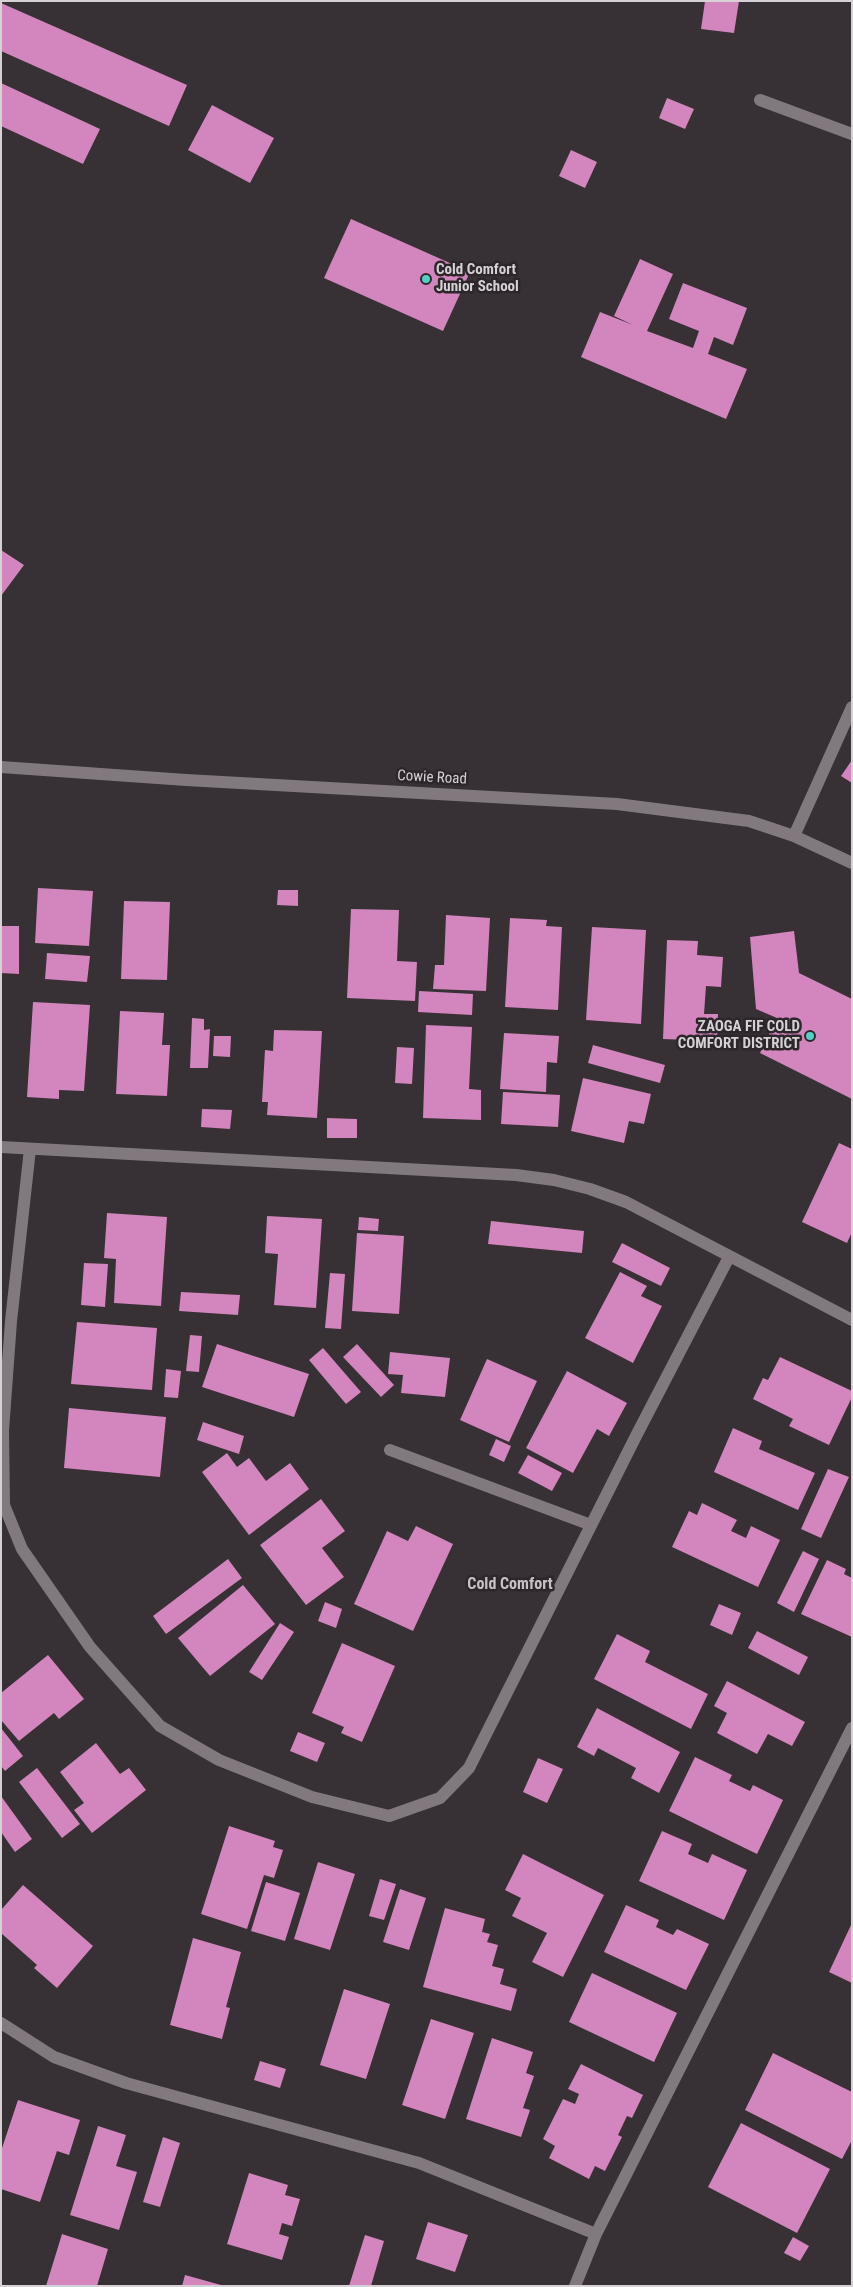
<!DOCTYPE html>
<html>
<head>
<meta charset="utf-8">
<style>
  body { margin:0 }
  #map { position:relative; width:853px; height:2287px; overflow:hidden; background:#373035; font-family:"Roboto Condensed",sans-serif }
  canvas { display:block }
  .frame { position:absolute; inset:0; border:2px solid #d5d1d4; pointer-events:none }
</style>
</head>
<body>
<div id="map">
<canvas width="853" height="2287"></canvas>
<div class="frame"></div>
</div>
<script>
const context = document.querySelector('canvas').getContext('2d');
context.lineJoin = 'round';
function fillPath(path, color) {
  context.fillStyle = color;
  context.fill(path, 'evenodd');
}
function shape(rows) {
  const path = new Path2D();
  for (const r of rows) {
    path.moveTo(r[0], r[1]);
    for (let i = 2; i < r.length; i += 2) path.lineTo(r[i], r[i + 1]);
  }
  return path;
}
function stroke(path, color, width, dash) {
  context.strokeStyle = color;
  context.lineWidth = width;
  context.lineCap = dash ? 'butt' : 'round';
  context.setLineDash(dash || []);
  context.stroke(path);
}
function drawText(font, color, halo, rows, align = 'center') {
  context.font = font + ' "Roboto Condensed",sans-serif';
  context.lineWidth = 5;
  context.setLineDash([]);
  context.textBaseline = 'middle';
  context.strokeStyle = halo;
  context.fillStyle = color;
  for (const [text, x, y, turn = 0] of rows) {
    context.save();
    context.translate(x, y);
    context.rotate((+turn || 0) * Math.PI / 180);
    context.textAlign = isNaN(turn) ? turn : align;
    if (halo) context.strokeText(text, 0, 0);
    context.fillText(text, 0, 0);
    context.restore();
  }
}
fillPath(shape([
  [705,1,739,1,734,33,701,29],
  [1,3,187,85,169,126,1,51],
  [1,83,100,129,83,164,1,126],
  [667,98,694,109,685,129,659,118],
  [212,105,274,138,250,183,188,150],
  [571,150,597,162,585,188,559,176],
  [351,219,470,272,443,331,324,278],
  [640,259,673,274,647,331,693,348,699,331,669,319,683,283,747,308,733,345,714,337,708,354,747,369,726,419,581,357,600,312,633,325,614,316],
  [1,550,24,565,1,596],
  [852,760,852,783,841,776],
  [38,888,93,891,89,946,35,943],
  [278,890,298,890,298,906,277,905],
  [124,901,170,902,167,980,121,979],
  [351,909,399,910,397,961,417,962,415,1001,347,998],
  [446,915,490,918,486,991,433,989,435,965,444,965],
  [510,918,547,920,546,926,562,927,558,1010,505,1007],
  [1,926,19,926,19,974,1,973],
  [592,927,646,930,641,1024,586,1020],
  [794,931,799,973,852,999,852,1099,760,1053,777,1018,756,1009,750,937],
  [667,940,698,941,697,955,723,957,721,987,706,986,704,1014,718,1014,717,1041,663,1039],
  [47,953,90,956,87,982,45,979],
  [419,991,473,994,472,1015,418,1012],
  [33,1002,90,1005,84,1091,59,1090,59,1099,27,1097],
  [120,1011,164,1013,162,1045,170,1045,167,1096,116,1094],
  [192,1018,204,1019,204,1030,210,1029,208,1068,190,1068],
  [426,1025,472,1027,469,1089,481,1090,481,1120,423,1118],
  [274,1030,322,1031,317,1118,267,1115,268,1102,262,1102,265,1050,273,1051],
  [504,1033,559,1036,557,1063,547,1062,546,1092,500,1089],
  [214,1036,231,1036,230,1057,213,1056],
  [593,1045,665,1065,660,1083,588,1063],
  [397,1047,414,1048,412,1084,395,1083],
  [583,1078,651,1094,644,1124,629,1121,624,1143,571,1131],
  [503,1092,560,1095,558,1127,501,1124],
  [202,1109,232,1110,230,1129,201,1127],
  [327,1118,357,1119,357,1138,327,1138],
  [839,1143,852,1149,852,1232,847,1243,802,1222],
  [107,1213,167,1217,161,1306,114,1303,116,1259,104,1258],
  [267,1216,322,1219,316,1308,274,1305,278,1254,265,1253],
  [359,1217,379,1219,378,1231,358,1230],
  [491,1221,584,1231,582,1253,488,1244],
  [357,1233,404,1236,399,1314,352,1311],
  [622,1243,670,1268,661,1286,612,1262],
  [84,1263,108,1264,105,1307,81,1305],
  [620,1272,647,1286,641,1296,662,1306,633,1363,585,1338],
  [330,1273,345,1274,341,1329,325,1328],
  [181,1292,240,1295,238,1315,179,1311],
  [77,1322,157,1328,152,1390,71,1384],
  [190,1335,202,1336,199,1372,186,1371],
  [217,1344,309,1374,294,1417,202,1387],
  [357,1344,394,1385,381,1397,343,1357],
  [323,1348,361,1392,346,1404,309,1360],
  [390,1352,450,1358,445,1397,401,1393,403,1375,388,1374],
  [780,1357,852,1391,852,1397,829,1445,789,1426,793,1419,753,1399,763,1378,768,1380],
  [487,1359,537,1381,509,1442,460,1420],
  [166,1369,181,1371,178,1398,164,1397],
  [567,1371,627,1403,609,1436,597,1429,573,1473,526,1448],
  [69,1408,166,1417,160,1477,64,1468],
  [203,1422,244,1436,239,1454,197,1440],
  [733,1428,762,1441,759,1449,815,1473,798,1510,714,1472],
  [496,1439,511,1446,504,1462,489,1455],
  [227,1453,237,1467,249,1458,266,1481,290,1463,309,1489,249,1535,202,1472],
  [528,1455,562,1473,552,1491,518,1473],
  [828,1469,849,1477,821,1538,801,1529],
  [321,1499,345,1531,322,1548,344,1577,306,1605,260,1545],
  [702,1503,737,1520,731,1531,746,1538,751,1526,780,1540,758,1587,672,1547,689,1511,697,1515],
  [416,1526,453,1544,413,1631,354,1604,387,1531,408,1541],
  [803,1551,819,1559,794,1612,777,1603],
  [228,1559,242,1578,166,1634,153,1616],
  [827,1560,846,1569,844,1574,852,1578,852,1637,801,1614],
  [243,1585,275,1624,210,1676,178,1638],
  [325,1602,342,1609,336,1628,318,1621],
  [719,1604,741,1613,732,1635,710,1625],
  [280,1623,294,1632,262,1680,249,1672],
  [757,1631,808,1657,799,1675,748,1648],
  [617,1634,650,1651,645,1662,708,1694,691,1729,594,1679],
  [342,1643,395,1666,362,1742,341,1733,344,1727,312,1713],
  [48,1655,84,1699,59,1719,54,1713,19,1741,1,1720,1,1693],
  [727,1681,805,1722,792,1746,768,1734,757,1754,717,1733,727,1713,714,1706],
  [597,1708,680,1752,659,1793,631,1778,636,1768,598,1748,594,1756,577,1747],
  [1,1728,23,1756,5,1771,1,1766],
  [298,1732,325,1743,317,1762,290,1751],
  [96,1743,120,1774,129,1768,146,1790,92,1833,74,1810,84,1803,60,1772],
  [695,1757,732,1775,729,1781,750,1791,753,1785,783,1800,757,1854,669,1811],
  [538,1758,563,1769,547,1803,523,1792],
  [37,1768,80,1824,62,1838,19,1782],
  [1,1796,32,1839,15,1852,1,1832],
  [229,1826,275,1841,273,1847,283,1850,274,1878,264,1875,247,1929,201,1914],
  [662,1831,692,1844,688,1854,708,1863,712,1854,747,1870,724,1920,639,1881],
  [523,1854,604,1895,563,1977,532,1962,547,1933,512,1916,521,1898,505,1890],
  [318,1862,355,1874,330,1950,294,1939],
  [380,1879,396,1884,384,1920,369,1916],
  [266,1882,300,1893,285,1941,251,1931],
  [23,1885,93,1946,57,1988,34,1968,37,1965,1,1933,1,1910],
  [400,1889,426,1898,409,1950,383,1942],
  [626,1905,659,1920,656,1927,673,1935,677,1929,709,1944,686,1990,604,1952],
  [445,1908,485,1919,482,1932,490,1934,487,1942,498,1945,492,1966,504,1969,500,1984,517,1989,511,2011,423,1987],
  [852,1923,852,1983,829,1972],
  [193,1938,241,1952,226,2007,230,2008,222,2039,170,2025],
  [592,1973,677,2013,654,2062,569,2022],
  [344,1989,390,2004,366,2079,320,2065],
  [431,2019,474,2033,445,2119,402,2105],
  [492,2038,533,2052,526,2073,534,2076,523,2108,530,2110,521,2137,466,2119],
  [773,2053,852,2092,852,2140,842,2159,745,2110],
  [260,2061,286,2069,280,2088,254,2080],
  [581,2064,643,2095,632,2118,627,2116,618,2135,622,2137,605,2171,595,2166,589,2179,549,2158,555,2146,543,2139,563,2099,575,2104,579,2094,568,2089],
  [18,2100,80,2120,69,2155,57,2151,40,2202,1,2189,1,2151],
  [741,2123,830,2169,797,2233,708,2187],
  [98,2126,126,2135,116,2166,137,2172,119,2230,70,2215],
  [163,2137,180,2143,160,2207,143,2202],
  [249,2173,288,2185,285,2195,300,2199,292,2226,282,2223,279,2234,289,2237,282,2260,227,2244],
  [428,2222,468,2235,455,2272,416,2259],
  [62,2234,108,2249,97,2286,46,2286],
  [365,2235,384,2241,371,2286,349,2286],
  [793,2237,809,2246,800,2261,784,2253],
  [185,2275,221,2285,221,2286,182,2286]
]), '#d385bd');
stroke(shape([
  [760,100,852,134],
  [1,767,186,780,617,804,749,821,794,836,852,863],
  [794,836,852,707],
  [1,1147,516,1175,554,1180,590,1189,626,1202,852,1320],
  [30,1149,11,1321,3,1431,4,1505,22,1549,90,1647,160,1726,219,1760,312,1797,389,1816,440,1798,469,1768,636,1436,729,1257],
  [390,1450,591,1525],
  [1,2023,54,2057,126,2083,419,2163,596,2234],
  [575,2286,596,2234,852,1728]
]), '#81797e', 12);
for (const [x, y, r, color] of [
  [426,279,5,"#56cec4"],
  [810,1036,5,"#56cec4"]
]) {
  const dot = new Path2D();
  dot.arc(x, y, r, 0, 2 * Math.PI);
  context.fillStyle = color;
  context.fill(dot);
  stroke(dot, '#2d262b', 2);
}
drawText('bold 15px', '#d5d1d4', '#2d262b', [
  ["Cold Comfort",436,270],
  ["Junior School",436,287],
  ["ZAOGA FIF COLD",800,1027,"right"],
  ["COMFORT DISTRICT",800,1044,"right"]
], 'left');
drawText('15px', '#d5d1d4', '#2d262b', [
  ["Cowie Road",432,778,3]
]);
drawText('bold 16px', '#c9c0c6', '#2d262b', [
  ["Cold Comfort",510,1585]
]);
</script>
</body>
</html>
